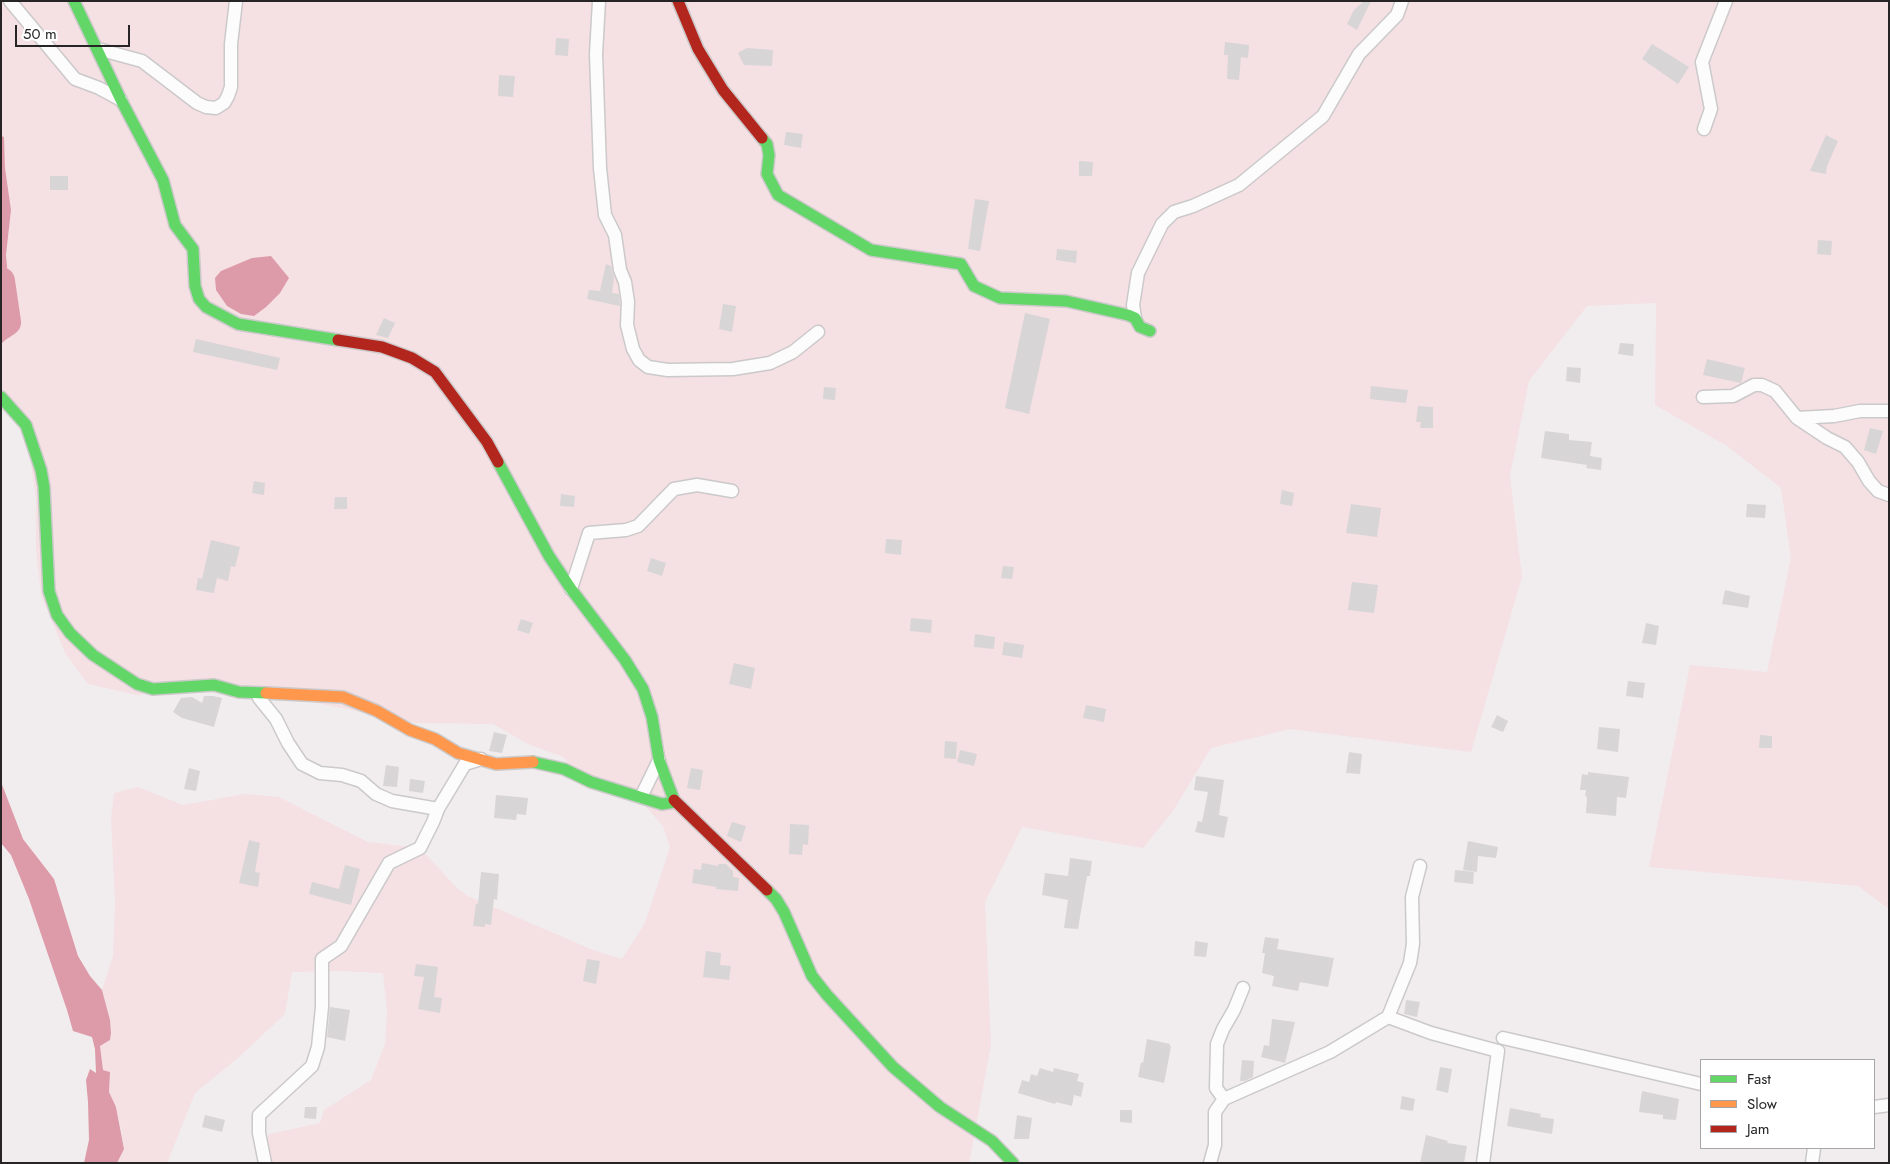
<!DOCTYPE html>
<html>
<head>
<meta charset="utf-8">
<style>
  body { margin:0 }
  #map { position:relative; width:1890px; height:1164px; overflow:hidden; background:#f1edee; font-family:Jost,sans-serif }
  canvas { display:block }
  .frame { position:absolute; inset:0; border:2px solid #262424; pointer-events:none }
  .legend { position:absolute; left:1700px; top:1059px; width:175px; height:90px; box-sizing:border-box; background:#fff; border:1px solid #a8a7a7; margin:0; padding:6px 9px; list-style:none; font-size:15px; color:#262424 }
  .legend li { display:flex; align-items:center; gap:10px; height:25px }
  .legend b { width:25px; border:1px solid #a8a7a7 }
  .scale { position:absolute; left:15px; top:25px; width:115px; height:22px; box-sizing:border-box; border:2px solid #262424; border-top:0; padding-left:6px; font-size:15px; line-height:18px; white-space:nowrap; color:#262424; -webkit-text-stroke:4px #fff; paint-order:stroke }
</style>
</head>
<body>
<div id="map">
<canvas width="1890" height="1164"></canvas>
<div class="frame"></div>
<ul class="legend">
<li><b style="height:6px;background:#63d668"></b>Fast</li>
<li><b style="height:6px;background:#ff974d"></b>Slow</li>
<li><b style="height:6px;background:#b3261e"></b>Jam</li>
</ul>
<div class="scale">50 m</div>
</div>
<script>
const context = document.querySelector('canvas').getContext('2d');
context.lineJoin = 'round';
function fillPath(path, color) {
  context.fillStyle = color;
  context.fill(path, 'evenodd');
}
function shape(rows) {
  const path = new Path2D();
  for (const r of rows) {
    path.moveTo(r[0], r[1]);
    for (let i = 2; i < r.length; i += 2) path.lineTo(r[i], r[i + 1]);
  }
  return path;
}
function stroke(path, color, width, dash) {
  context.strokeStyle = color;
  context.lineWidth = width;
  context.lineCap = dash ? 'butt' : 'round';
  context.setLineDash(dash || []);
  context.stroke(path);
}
fillPath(shape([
  [1,1,1889,1,1889,909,1858,886,1649,867,1690,665,1767,672,1791,558,1781,488,1727,446,1655,405,1656,303,1587,306,1529,381,1510,476,1522,577,1471,752,1290,729,1211,748,1173,811,1143,848,1022,827,985,902,991,1045,969,1163,256,1163,269,1134,320,1123,324,1110,371,1080,385,1044,387,1011,383,973,339,971,292,972,285,1014,238,1058,195,1093,167,1163,117,1163,124,1149,121,1129,116,1107,109,1092,110,1072,103,1070,100,1046,110,1040,111,1033,110,1020,102,990,113,956,115,902,111,818,114,793,138,787,183,805,245,794,279,797,368,842,420,848,457,888,468,896,593,950,622,959,645,923,670,847,663,826,640,800,572,767,563,757,528,744,493,724,416,723,302,700,175,689,137,695,88,684,65,653,41,595,36,549,36,498,29,449,20,423,1,400,1,344,13,333,6,255,11,210,5,168,4,137,1,136]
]), '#f5e0e4');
fillPath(shape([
  [1,136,4,137,5,168,11,210,6,255,13,333,1,344,1,323,5,325,5,316,1,311],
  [271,256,289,278,280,293,266,307,254,316,241,314,227,306,216,290,215,278,221,271,252,258],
  [1,782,23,839,54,879,78,956,90,976,102,990,110,1020,111,1033,110,1040,100,1046,103,1070,110,1072,109,1092,116,1107,124,1149,117,1163,84,1163,89,1140,88,1102,86,1080,90,1069,96,1073,95,1049,92,1037,73,1031,67,1010,29,899,11,855,1,843]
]), '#dd9aa9');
stroke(shape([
  [1,281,7,322,1,326]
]), '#dd9aa9', 28);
fillPath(shape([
  [1364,1,1371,1,1357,30,1347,24,1354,10],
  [556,38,569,39,568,56,555,55],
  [1225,42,1249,45,1248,58,1241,57,1239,80,1227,79,1228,55,1224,55],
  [1652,44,1689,67,1678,84,1642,59],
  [747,48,773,50,772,66,744,65,738,53],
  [499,75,515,76,513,97,498,96],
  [786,132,803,134,801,148,784,145],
  [1826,135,1838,141,1827,166,1826,174,1810,171],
  [1079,161,1093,162,1092,176,1079,176],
  [50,176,68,176,68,190,50,190],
  [975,199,989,201,980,251,968,249],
  [1818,240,1832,241,1831,255,1817,254],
  [1057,249,1077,251,1076,263,1056,260],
  [606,264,611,266,614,278,612,293,619,294,620,306,587,299,589,290,600,291],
  [723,304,736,306,732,332,719,329],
  [1025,313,1050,319,1029,414,1005,408],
  [384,318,395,323,388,338,376,335],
  [196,339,280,358,277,370,193,352],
  [1620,343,1634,344,1633,356,1618,354],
  [1707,359,1745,368,1741,383,1703,375],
  [1567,367,1581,368,1580,383,1566,381],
  [1371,386,1408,390,1406,403,1370,399],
  [824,387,836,388,835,400,823,399],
  [1418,406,1433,407,1433,428,1420,428,1421,422,1416,422],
  [1870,428,1883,431,1876,454,1864,450],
  [1545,431,1569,434,1569,440,1592,442,1590,456,1602,458,1601,470,1586,468,1587,465,1541,458],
  [254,481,265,483,264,495,252,493],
  [1282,490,1294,493,1292,506,1280,504],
  [561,494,575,496,574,507,560,506],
  [335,497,347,497,347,509,334,509],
  [1351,504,1381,508,1377,537,1346,533],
  [1747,504,1766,505,1765,518,1746,517],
  [886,539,902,540,901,555,885,553],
  [211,540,240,547,235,567,231,566,228,581,217,578,214,593,196,590,198,578,202,579],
  [651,558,666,563,662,576,647,571],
  [1003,566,1014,567,1012,579,1001,578],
  [1352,582,1378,585,1374,613,1348,610],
  [1725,590,1750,596,1748,608,1722,604],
  [911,618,932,620,931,633,910,631],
  [521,619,533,623,529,634,517,630],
  [1646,623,1659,626,1656,645,1642,643],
  [975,634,995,637,994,649,974,647],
  [1004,642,1024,645,1022,658,1002,655],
  [734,663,755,668,751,689,729,684],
  [1628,681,1645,683,1643,698,1626,696],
  [204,696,213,696,222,698,214,727,182,718,173,712,181,698,192,697,202,703],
  [1086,705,1106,709,1104,722,1083,718],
  [1497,715,1508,721,1503,732,1491,727],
  [1599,727,1620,729,1618,752,1597,749],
  [494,732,507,735,502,753,489,751],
  [1760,735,1772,736,1772,748,1759,748],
  [945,741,957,742,956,759,944,758],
  [960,750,977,754,974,766,957,762],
  [1349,752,1362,754,1360,774,1346,773],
  [386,765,399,767,397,787,383,786],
  [189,768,200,771,196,791,184,789],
  [691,768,703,770,700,790,687,788],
  [1588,772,1629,777,1626,798,1617,797,1616,816,1586,813,1587,797,1585,796,1586,790,1580,790,1582,774,1588,775],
  [1196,776,1224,780,1219,815,1228,817,1224,838,1195,832,1198,821,1202,822,1208,792,1194,790],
  [410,779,425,781,423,793,409,791],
  [496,795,528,798,526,815,517,814,516,820,494,818],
  [732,822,746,826,741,842,727,836],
  [790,824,809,825,808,845,803,844,802,855,789,854],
  [249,840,260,843,255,872,260,873,258,887,239,883],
  [1468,841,1498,847,1496,858,1478,856,1477,872,1463,870],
  [1070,858,1092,861,1090,876,1087,876,1078,929,1064,928,1068,900,1042,895,1045,873,1068,876],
  [702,863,718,866,718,864,726,864,733,871,733,877,739,878,738,891,716,889,716,887,692,883,694,869,701,870],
  [345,865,360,869,351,905,309,894,312,882,339,889],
  [1455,870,1474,872,1473,884,1454,882],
  [481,872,499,874,497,900,494,899,491,925,485,924,485,927,473,926,476,904,478,904],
  [1265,937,1279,939,1277,949,1334,958,1328,987,1300,982,1298,991,1272,986,1274,976,1262,973,1265,953,1262,953],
  [1195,941,1208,943,1206,957,1194,956],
  [706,951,721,953,720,965,731,966,729,980,703,977],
  [587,959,600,961,596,984,583,981],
  [416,964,438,967,434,997,442,998,440,1013,418,1009,424,977,414,976],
  [1406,1000,1420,1002,1417,1017,1404,1014],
  [330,1007,350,1010,345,1041,327,1037],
  [1272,1019,1295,1022,1285,1063,1261,1057,1264,1045,1269,1046],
  [1147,1039,1170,1044,1170,1046,1171,1047,1164,1083,1138,1077,1141,1062,1143,1063],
  [1242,1060,1254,1061,1253,1077,1245,1081,1240,1081],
  [1440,1067,1452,1069,1448,1093,1436,1090],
  [1040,1068,1053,1072,1054,1068,1079,1074,1077,1081,1084,1083,1081,1097,1074,1095,1072,1106,1056,1102,1055,1104,1018,1093,1022,1080,1029,1082,1031,1074,1037,1076],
  [1642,1091,1679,1099,1676,1120,1663,1119,1663,1115,1639,1112],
  [1402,1096,1415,1099,1413,1111,1400,1109],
  [305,1107,317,1107,316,1119,304,1118],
  [1510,1108,1541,1114,1540,1117,1554,1119,1552,1134,1507,1126],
  [1120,1110,1132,1110,1132,1123,1120,1122],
  [205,1115,225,1120,222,1132,202,1127],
  [1017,1115,1032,1118,1029,1139,1014,1139],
  [1426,1135,1448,1141,1447,1143,1467,1146,1464,1163,1420,1163]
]), '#d8d5d6');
const street = shape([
  [10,1,75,79,99,88,121,100],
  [599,1,596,54,600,168,605,215,615,235,620,270,625,282,628,302,627,325,633,349,639,360,648,367,668,370,733,369,770,363,793,352,818,332],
  [98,49,142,61,197,103,206,107,216,108,224,103,228,96,231,87,231,44,236,1],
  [1704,129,1711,109,1702,62,1726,1],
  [1135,318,1133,305,1138,273,1162,224,1174,212,1193,206,1239,185,1323,116,1359,54,1397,15,1402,1],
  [1703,397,1733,396,1754,385,1762,385,1775,391,1797,418,1827,438,1845,447,1858,462,1869,481,1878,491,1889,495],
  [1797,418,1834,416,1860,411,1889,411],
  [571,589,589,533,626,530,638,526,674,489,697,485,732,491],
  [259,698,276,719,288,743,302,764,320,773,342,775,361,781,376,794,392,801,438,809],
  [641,797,659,760],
  [1388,1017,1431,1033,1498,1051,1483,1163],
  [1503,1038,1701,1084],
  [1224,1099,1216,1088,1217,1044,1223,1029,1234,1010,1243,988],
  [1874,1107,1889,1105],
  [265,1163,259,1133,259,1115,312,1066,318,1047,322,1007,322,959,341,946,389,863,420,848,433,822,438,809,465,764,481,759],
  [1210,1163,1215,1145,1215,1112,1224,1099,1330,1052,1388,1017,1410,963,1413,944,1412,897,1420,866],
  [1812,1163,1814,1148]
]);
const fast = shape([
  [74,1,121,100,163,180,175,225,193,249,195,286,199,299,206,307,238,324,338,340],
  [762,138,767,144,769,155,767,174,778,195,871,250,961,264,974,286,1000,298,1066,301,1128,315,1135,318,1140,327,1150,331],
  [1,397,26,425,41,470,44,487,49,591,57,615,70,633,93,655,137,684,153,689,214,685,239,692,266,693],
  [498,462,549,556,571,589,625,660,643,689,652,717,659,760,674,800],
  [533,762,564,769,591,782,662,804,675,802],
  [767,890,776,899,784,912,812,976,827,995,893,1067,940,1107,992,1141,1013,1163]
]);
const slow = shape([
  [266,693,343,697,377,711,410,730,435,739,458,753,496,764,533,762]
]);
const jam = shape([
  [678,1,698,49,723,90,762,138],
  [338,340,382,347,412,358,435,372,487,442,498,462],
  [674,800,767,890]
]);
stroke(street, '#cbc9c9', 15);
stroke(fast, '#cbc9c9', 14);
stroke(slow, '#cbc9c9', 14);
stroke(jam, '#cbc9c9', 14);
stroke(street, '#fdfcfc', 12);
stroke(fast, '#63d668', 11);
stroke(slow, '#ff974d', 11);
stroke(jam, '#b3261e', 11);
</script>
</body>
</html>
